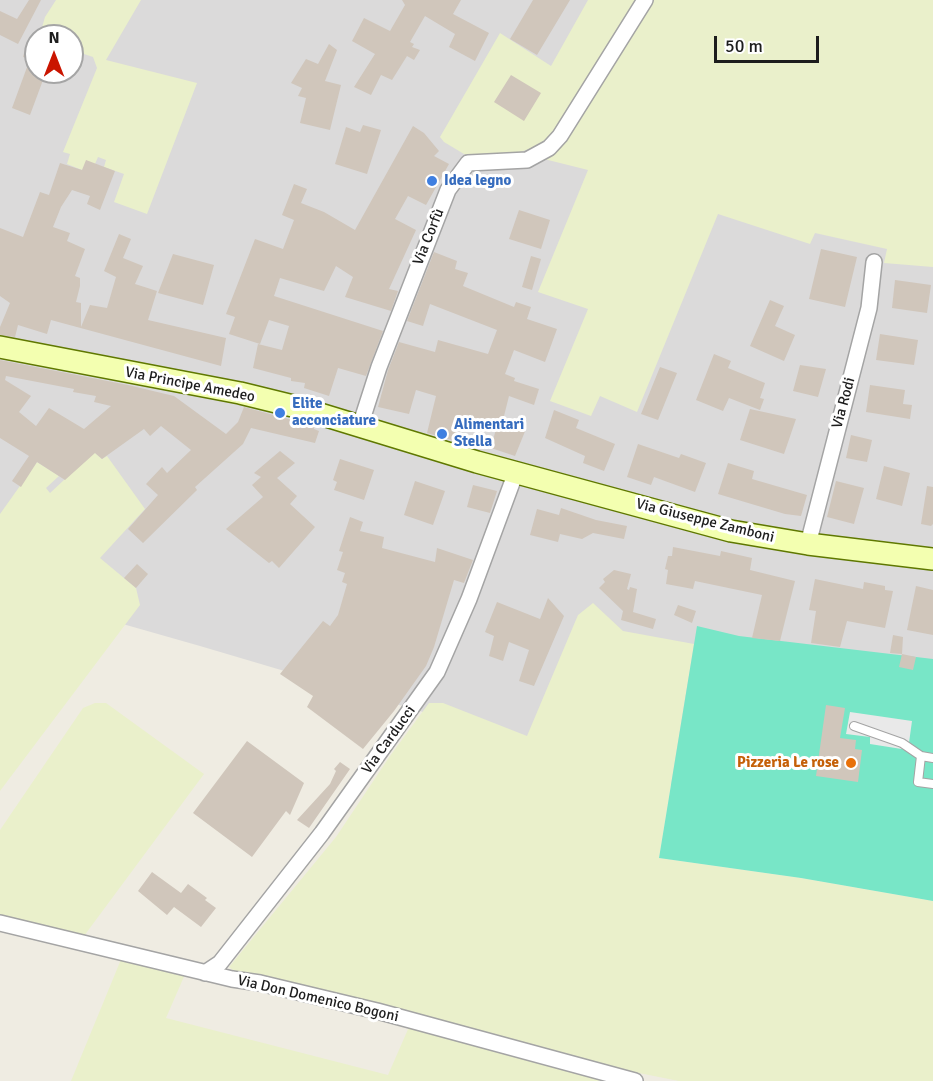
<!DOCTYPE html>
<html>
<head>
<meta charset="utf-8">
<style>
  body { margin:0 }
  #map { position:relative; width:933px; height:1081px; overflow:hidden; background:#efece2; font-family:Signika,sans-serif }
  canvas { display:block }
  .north { position:absolute; left:24px; top:24px; width:60px; height:60px; box-sizing:border-box; background:#fff; border:2px solid #a5a5a5; border-radius:50%; rotate:0deg; font-size:16px; font-weight:700; line-height:24px; text-align:center; color:#1d1d1d }
  .north::after { content:''; display:block; margin:auto; width:21px; height:27px; background:#ca1500; clip-path:polygon(50% 0,100% 100%,50% 72%,0 100%) }
  .scale { position:absolute; left:714px; top:36px; width:105px; height:27px; box-sizing:border-box; border:3px solid #1d1d1d; border-top:0; padding-left:8px; font-size:18px; line-height:21px; white-space:nowrap; color:#1d1d1d; -webkit-text-stroke:4px #fff; paint-order:stroke }
</style>
</head>
<body>
<div id="map">
<canvas width="933" height="1081"></canvas>
<div class="north">N</div>
<div class="scale">50 m</div>
</div>
<script>
const context = document.querySelector('canvas').getContext('2d');
context.lineJoin = 'round';
function fillPath(path, color) {
  context.fillStyle = color;
  context.fill(path, 'evenodd');
}
function shape(rows) {
  const path = new Path2D();
  for (const r of rows) {
    path.moveTo(r[0], r[1]);
    for (let i = 2; i < r.length; i += 2) path.lineTo(r[i], r[i + 1]);
  }
  return path;
}
function stroke(path, color, width, dash) {
  context.strokeStyle = color;
  context.lineWidth = width;
  context.lineCap = dash ? 'butt' : 'round';
  context.setLineDash(dash || []);
  context.stroke(path);
}
function drawText(font, color, halo, rows, align = 'center') {
  context.font = font + ' Signika,sans-serif';
  context.lineWidth = 6;
  context.setLineDash([]);
  context.textBaseline = 'middle';
  context.strokeStyle = halo;
  context.fillStyle = color;
  for (const [text, x, y, turn = 0] of rows) {
    context.save();
    context.translate(x, y);
    context.rotate((+turn || 0) * Math.PI / 180);
    context.textAlign = isNaN(turn) ? turn : align;
    if (halo) context.strokeText(text, 0, 0);
    context.fillText(text, 0, 0);
    context.restore();
  }
}
fillPath(shape([
  [0,0,745,0,933,234,933,863,200,646,0,589],
  [36,36,72,36,72,72,36,72]
]), '#dbdada');
fillPath(shape([
  [56,0,141,0,106,60,197,83,147,214,114,202,124,174,104,167,106,160,98,157,95,164,82,170,67,164,70,154,63,152,97,68,93,57,72,50,72,36,42,36,41,31,45,17],
  [588,0,638,0,572,107,550,136,535,147,514,154,480,154,469,157,444,142,440,137,500,33,551,66],
  [653,0,933,0,933,267,884,263,887,249,815,233,810,244,718,214,637,412,600,396,591,416,550,401,588,309,538,292,588,170,544,159,583,110],
  [94,452,102,459,107,456,145,509,100,558,136,588,140,605,0,791,0,514,37,462,59,476,46,488,50,493],
  [593,603,623,631,694,644,659,858,801,878,933,901,933,1081,679,1081,629,1071,461,1027,238,974,229,967,336,837,390,756,429,703,443,703,527,736,578,615],
  [95,703,106,703,204,774,84,936,0,920,0,830,83,708],
  [122,957,186,972,166,1018,388,1075,409,1027,457,1038,603,1081,71,1081]
]), '#eaf0cb');
fillPath(shape([
  [697,626,739,636,933,659,933,901,801,878,659,858]
]), '#78e6c7');
fillPath(shape([
  [850,712,912,721,908,750,870,744,870,737,846,734]
]), '#e9e9e9');
fillPath(shape([
  [29,0,41,0,18,44,0,35,0,11,17,19],
  [402,0,461,0,453,14,489,33,475,61,449,47,455,34,425,16,410,42,414,44,412,47,420,50,414,60,407,56,392,80,381,75,371,95,354,87,375,54,352,41,364,18,390,31,405,5],
  [533,0,570,0,537,55,510,39],
  [329,44,337,50,325,81,341,85,330,130,300,123,306,98,298,96,302,88,291,83,306,59,318,64],
  [26,45,36,47,36,72,46,72,30,115,12,108,30,59,23,57],
  [511,75,541,93,524,121,494,102],
  [363,125,381,130,367,174,335,164,346,127,360,132],
  [413,126,424,133,439,151,434,156,449,164,426,205,408,196,395,219,416,230,389,289,398,291,391,311,345,297,353,277,336,266,324,291,280,278,274,296,383,331,366,376,338,368,329,396,304,388,305,383,291,381,291,378,253,368,258,344,282,350,289,326,269,320,260,344,229,334,235,317,226,314,255,239,283,249,294,220,282,215,294,184,307,189,301,203,324,212,355,230],
  [86,160,115,171,100,210,87,204,90,196,72,190,61,207,53,227,70,233,67,241,85,249,75,276,80,278,80,286,76,302,81,303,81,327,90,305,107,308,116,277,104,271,119,234,131,239,123,258,143,266,135,284,157,291,148,320,226,338,221,366,51,320,47,334,18,325,15,337,0,335,0,327,10,303,0,296,0,228,23,237,40,192,49,195,60,163,82,170],
  [519,210,550,220,541,249,509,239],
  [821,249,857,257,845,307,809,299],
  [434,252,457,261,455,269,468,273,463,286,514,307,516,302,531,307,527,319,557,329,545,362,514,350,505,374,515,378,514,381,539,389,534,405,509,396,503,420,526,429,515,456,491,448,496,429,462,416,455,441,427,433,436,396,416,390,409,414,378,407,388,370,399,342,435,352,438,340,488,354,497,330,430,304,423,326,407,321],
  [173,254,214,265,203,305,158,293],
  [531,256,541,259,532,290,522,287],
  [895,280,931,285,927,313,892,308],
  [770,300,784,306,775,326,795,335,784,361,750,346],
  [880,334,918,340,914,365,876,360],
  [714,354,731,361,728,368,765,383,760,398,764,399,760,410,729,398,723,411,696,400],
  [0,360,128,385,174,396,226,434,238,422,244,407,314,426,314,429,319,431,315,443,251,428,243,444,195,487,197,490,143,543,128,529,158,495,146,484,162,467,167,473,191,450,161,426,150,436,144,429,102,459,95,453,65,480,37,462,21,487,12,481,29,456,0,438],
  [6,376,74,389,73,392,96,396,94,402,111,406,84,429,49,408,36,426,19,412,31,396,5,380],
  [800,365,826,369,818,397,793,391],
  [660,367,677,373,658,420,641,414],
  [870,385,905,390,903,404,912,405,910,419,866,412],
  [750,409,796,419,784,454,740,440],
  [554,410,579,420,576,428,615,444,604,471,583,463,585,456,545,438],
  [851,435,872,440,867,462,846,458],
  [638,444,679,458,681,454,706,463,695,492,654,477,651,485,627,477],
  [280,451,295,463,277,478,297,496,290,504,315,527,279,568,272,561,269,563,226,529,263,497,252,485,261,477,254,473],
  [340,459,374,470,364,500,334,490,337,482,333,480],
  [728,463,754,471,752,479,807,495,801,516,785,514,718,494],
  [884,466,910,473,902,506,876,499],
  [415,481,445,491,433,525,404,515],
  [836,481,864,488,854,524,827,517],
  [473,485,497,491,490,513,467,507],
  [927,486,933,487,933,524,931,526,921,524],
  [561,508,596,520,627,526,624,539,593,533,582,539,560,534,558,542,530,535,537,509,559,515],
  [350,517,363,522,360,531,384,537,382,548,435,562,437,548,473,560,464,583,454,580,434,647,426,666,394,711,363,749,307,707,313,696,280,674,323,621,330,626,338,615,347,584,342,582,345,573,337,570,343,552,339,551],
  [673,547,720,556,721,551,752,558,750,570,795,581,780,641,752,638,762,595,695,581,693,589,666,584,668,570,665,569,668,556,672,556],
  [137,564,148,574,136,588,124,578],
  [614,570,631,574,627,589,629,590,630,587,637,589,633,612,656,619,653,629,621,620,623,611,599,588,605,582,603,579],
  [815,579,863,589,864,582,885,586,885,590,893,591,885,628,847,621,840,647,811,643,816,611,809,610],
  [916,586,933,590,933,635,907,630],
  [548,598,564,616,534,686,519,681,529,650,509,642,503,661,489,656,494,636,485,632,497,602,540,619],
  [678,605,696,611,692,623,674,615],
  [893,635,903,637,902,654,890,653],
  [902,654,916,657,913,670,899,667],
  [826,705,845,708,840,738,856,740,855,749,862,750,858,782,816,776],
  [247,741,304,783,290,815,286,811,252,857,193,813],
  [340,762,350,769,309,828,297,820,330,784,336,771,334,769],
  [152,872,181,893,188,884,207,898,205,900,216,908,201,927,174,907,167,915,138,891]
]), '#d0c6bb');
const lane = shape([
  [854,726,902,743,921,756],
  [933,758,921,756,918,782,933,784]
]);
const street = shape([
  [360,426,379,367,448,190,468,163,527,160,549,148,560,136,645,0],
  [808,544,869,308,874,262],
  [0,923,232,979,260,983,377,1011,635,1081],
  [205,973,220,963,322,833,437,672,469,599,516,472]
]);
const secondary = shape([
  [0,347,240,393,297,407,477,462,731,531,808,544,933,559]
]);
stroke(lane, '#a4a4a4', 10);
stroke(street, '#a4a4a4', 18);
stroke(secondary, '#5f7800', 24);
stroke(lane, '#fff', 8);
stroke(street, '#fff', 15);
stroke(secondary, '#f3ffb0', 21);
for (const [x, y, r, color] of [
  [432,181,6,"#3f7fe0"],
  [280,413,6,"#3f7fe0"],
  [442,434,6,"#3f7fe0"],
  [851,763,6,"#e8710a"]
]) {
  const dot = new Path2D();
  dot.arc(x, y, r, 0, 2 * Math.PI);
  context.fillStyle = color;
  context.fill(dot);
  stroke(dot, '#fff', 2);
}
drawText('bold 15px', '#366cbe', '#fff', [
  ["Idea legno",444,181],
  ["Elite",292,404],
  ["acconciature",292,421],
  ["Alimentari",454,425],
  ["Stella",454,442]
], 'left');
drawText('15px', '#1d1d1d', '#fff', [
  ["Via Corfù",429,237,-68],
  ["Via Principe Amedeo",190,385,11],
  ["Via Rodi",844,403,-75],
  ["Via Giuseppe Zamboni",705,521,14],
  ["Via Carducci",389,740,-54],
  ["Via Don Domenico Bogoni",318,999,13]
]);
drawText('bold 15px', '#c56008', '#fff', [
  ["Pizzeria Le rose",839,763]
], 'right');
</script>
</body>
</html>
